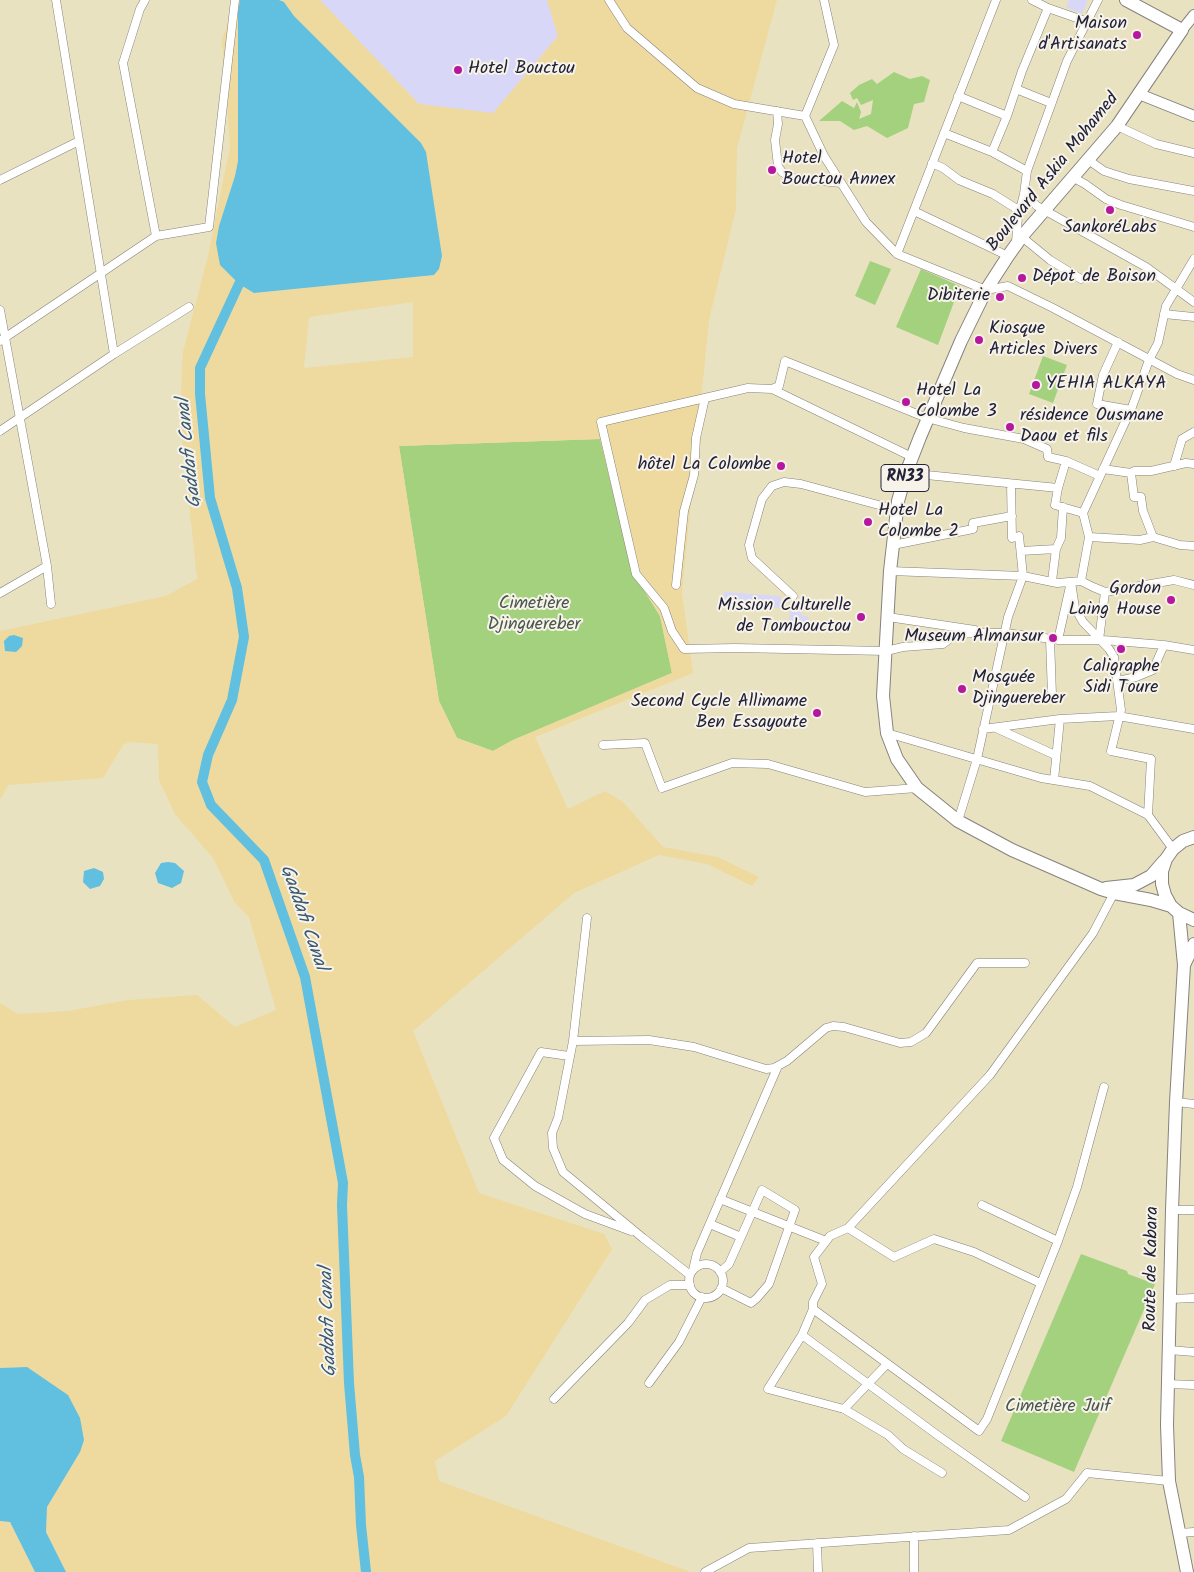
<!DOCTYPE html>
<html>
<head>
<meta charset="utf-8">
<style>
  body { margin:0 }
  canvas { display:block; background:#e9e2c0 }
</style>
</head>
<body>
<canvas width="1194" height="1572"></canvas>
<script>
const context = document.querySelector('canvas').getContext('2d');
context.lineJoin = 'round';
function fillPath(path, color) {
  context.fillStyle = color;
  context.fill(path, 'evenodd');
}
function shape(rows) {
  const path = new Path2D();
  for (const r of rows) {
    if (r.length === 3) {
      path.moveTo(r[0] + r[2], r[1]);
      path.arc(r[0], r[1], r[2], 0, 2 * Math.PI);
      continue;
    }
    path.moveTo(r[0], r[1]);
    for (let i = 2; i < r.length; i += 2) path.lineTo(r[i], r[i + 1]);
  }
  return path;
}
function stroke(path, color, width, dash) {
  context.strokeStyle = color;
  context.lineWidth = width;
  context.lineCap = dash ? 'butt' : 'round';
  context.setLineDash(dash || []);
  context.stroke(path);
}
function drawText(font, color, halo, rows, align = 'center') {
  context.font = font + ' Kalam,sans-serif';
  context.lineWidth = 4;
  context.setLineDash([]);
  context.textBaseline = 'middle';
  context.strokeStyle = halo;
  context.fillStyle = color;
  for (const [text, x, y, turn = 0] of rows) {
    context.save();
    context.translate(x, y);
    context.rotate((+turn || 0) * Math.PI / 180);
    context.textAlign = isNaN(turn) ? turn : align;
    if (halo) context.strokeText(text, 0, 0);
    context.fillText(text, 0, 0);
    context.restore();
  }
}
fillPath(shape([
  [320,0,547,0,558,36,493,114,419,104],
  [1069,0,1088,0,1082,14,1066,7],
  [724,592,781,596,780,608,723,604],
  [792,602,803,604,801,615,809,617,807,626,788,623]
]), '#d9d7f7');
fillPath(shape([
  [894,72,910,79,922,76,930,80,924,102,914,104,908,128,887,138,867,126,854,130,840,121,819,121,842,101,854,108,857,102,861,112,859,119,871,114,873,100,861,105,857,98,853,100,850,93,859,85,872,79,877,84],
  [870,261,891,269,875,305,855,296],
  [921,269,960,286,938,345,896,327],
  [1043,356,1067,365,1053,403,1029,394],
  [600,439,632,571,660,616,672,673,513,740,493,751,457,738,439,701,399,446],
  [1081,1254,1127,1271,1128,1274,1155,1284,1074,1472,1001,1441]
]), '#a3d17e');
fillPath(shape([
  [237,0,240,0,238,12,238,161,235,176,219,226,216,243,254,293,433,275,294,16,284,2,279,0,320,0,419,104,493,113,558,36,547,0,777,0,737,148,736,209,709,320,682,593,693,673,535,737,568,809,605,791,623,802,663,847,718,857,759,877,752,886,707,864,659,855,574,893,413,1031,479,1193,604,1234,612,1249,506,1416,435,1461,439,1481,691,1572,66,1572,46,1532,47,1507,80,1452,27,1367,0,1368,0,1003,18,1014,68,1011,128,1000,197,995,235,1027,276,1010,249,917,235,903,213,858,175,814,159,780,158,744,129,742,123,745,103,778,8,785,0,800,0,631,166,596,197,579,180,418,183,352,208,256,230,147,222,39],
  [413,302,413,357,304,368,309,317],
  [600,439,632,571,660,616,672,673,513,740,493,751,457,738,439,701,399,446],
  [0,1521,10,1522,35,1572,0,1572]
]), '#eeda9e');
fillPath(shape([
  [240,0,279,0,284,2,294,16,421,143,426,152,442,256,439,269,434,275,254,293,239,284,220,265,216,243,219,226,235,176,238,161,238,12],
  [14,635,23,638,22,646,16,652,5,651,4,641,9,636],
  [168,862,175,863,184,871,181,883,172,888,158,883,155,873,161,863],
  [94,868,103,872,104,879,100,886,90,889,83,882,84,871],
  [27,1367,68,1395,80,1418,84,1440,80,1452,47,1507,46,1532,66,1572,35,1572,10,1522,0,1521,0,1368]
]), '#61bfdf');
stroke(shape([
  [239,284,200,368,200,394,210,498,237,588,244,637,232,700,208,755,202,782,211,805,264,860,305,977,343,1183,342,1205,349,1383,355,1455,359,1477,361,1525,366,1572]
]), '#61bfdf', 10);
const minor = shape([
  [56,0,114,354],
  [145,0,140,9,123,63,156,236],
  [609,0,627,28,697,88,734,104,805,116],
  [824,0,834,45,805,116,824,156,866,222,897,254,986,290,1008,286,1053,308,1177,374,1194,380],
  [1032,0,1048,8,1088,22],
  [1016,89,1051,103],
  [958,96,1007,116],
  [777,111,778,124,775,140,778,166,782,172,792,178,841,183],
  [1117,126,1156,144,1194,153],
  [944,133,992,152,1027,171],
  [992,152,1007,116,1022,71,1048,8],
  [1087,159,1104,171,1129,179,1194,191],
  [932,163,943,168,959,180,993,194,1020,211],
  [1072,177,1085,184,1106,199,1121,205,1194,227],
  [0,180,79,141],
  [1024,194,1037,206,1146,267,1194,302],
  [914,211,1008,256],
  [1022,237,1050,260,1081,279],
  [1016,242,1018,217,1024,194,1027,171,1067,61,1098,0],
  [897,254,996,0],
  [0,310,47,566,51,604],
  [1164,314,1194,317],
  [0,341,156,236,209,227,235,0],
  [1118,342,1103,375,1097,404,1131,410],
  [772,389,779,386,785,361,927,418,964,428,1024,439,1047,449,1048,457,1066,461,1100,476],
  [0,431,114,354,189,307],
  [912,457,772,389,748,388,601,422,636,574,664,608,672,631,684,649,735,648,886,651,903,647,943,644,956,634,982,633,1005,633,1060,640,1103,640,1164,645,1194,650],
  [1174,466,1182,439,1194,432],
  [1103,469,1131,473,1134,471,1151,471,1186,463,1194,464],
  [906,473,1058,488,1055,505,1083,513,1089,537,1140,540,1153,537,1180,545,1194,546],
  [1131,473,1134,497,1141,497,1143,511,1153,537],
  [1058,488,1066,461],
  [1083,513,1132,407,1149,360,1158,343,1166,306,1194,259],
  [1089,537,1081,581,1093,587,1105,592,1174,580,1194,585],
  [893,545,973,529,973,523,1012,516],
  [1021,551,1056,549],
  [890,571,1023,576,1057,583,1081,581],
  [1052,581,1056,549,1061,538,1063,507],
  [1071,582,1075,608,1083,622,1109,649,1114,657,1121,710,1111,751,1151,759,1148,815],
  [676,585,684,511,694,475,696,438,705,398],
  [0,593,47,566],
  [793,596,752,558,749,545,762,499,772,486,784,482,801,484,897,510],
  [888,617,975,630],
  [1050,639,1052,695],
  [1058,640,1070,586],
  [1099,640,1105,592],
  [1118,681,1136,677,1153,670,1164,645],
  [996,728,1055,755],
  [983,729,1060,719,1118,716,1194,729],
  [887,733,1041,778,1090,786,1148,815,1173,849],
  [603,745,645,743,662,788,732,763,768,764,865,792,917,788],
  [1054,780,1060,719],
  [958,821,977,759,1008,617,1023,576,1019,536,1012,538,1011,484],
  [573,1041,587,918],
  [569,1056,541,1052,494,1138,503,1160,535,1186,585,1214,631,1231],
  [1104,1087,1077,1187,1058,1241,987,1419,979,1431,813,1309,813,1302,822,1284,814,1257,830,1236,848,1228,990,1075,1093,933,1114,893],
  [1176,1102,1194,1104],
  [720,1199,826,1241],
  [982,1205,1058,1241],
  [1172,1210,1194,1210],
  [710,1224,741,1237],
  [848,1228,894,1257,934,1239,974,1252,1040,1283],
  [706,1281,17],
  [693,1270,697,1253,778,1066],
  [720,1272,729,1264,762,1190,795,1210,769,1284,757,1298,751,1303,721,1288],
  [690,1275,643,1238,563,1172,553,1148,552,1133,558,1118,573,1041,649,1040,694,1047,756,1066,766,1069,774,1068,787,1061,826,1028,833,1026,844,1027,900,1043,911,1042,926,1033,977,963,1025,963],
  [1170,1299,1194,1298],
  [813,1309,802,1335,768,1389,844,1409,888,1435,903,1449,942,1473],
  [802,1335,940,1437,1025,1497],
  [1169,1350,1194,1352],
  [649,1383,679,1342,702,1297],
  [1167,1384,1194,1385],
  [554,1399,628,1323,645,1300,670,1285,690,1285],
  [844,1409,887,1364],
  [1179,1533,1194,1532],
  [914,1536,914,1572],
  [817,1543,818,1572],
  [705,1572,749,1548,1009,1530,1066,1499,1087,1473,1169,1481]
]);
const tertiary = shape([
  [1182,30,1194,15],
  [1139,94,1194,116]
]);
const primary = shape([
  [1126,0,1182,30,1117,126,1023,235,1008,256,986,290,961,341,920,437,906,473,898,501,890,571,883,696,887,733,897,759,917,788,958,821,1012,850,1101,889,1114,893,1151,900,1171,906],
  [1194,837,1183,841,1173,849,1166,859,1162,871,1162,884,1165,895,1171,906,1179,913,1194,920],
  [1106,888,1134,885,1151,876,1164,861],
  [1179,913,1184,965,1176,1102,1172,1210,1167,1425,1169,1481,1187,1572],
  [1185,963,1194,944]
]);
stroke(minor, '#86827e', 9);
stroke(tertiary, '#86827e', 12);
stroke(primary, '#86827e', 14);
stroke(minor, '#fff', 8);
stroke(tertiary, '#fff', 10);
stroke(primary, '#fff', 12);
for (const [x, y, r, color] of [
  [1137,35,5,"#b5179e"],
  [458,70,5,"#b5179e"],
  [772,170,5,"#b5179e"],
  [1110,210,5,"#b5179e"],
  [1022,278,5,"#b5179e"],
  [1000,297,5,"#b5179e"],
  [979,340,5,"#b5179e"],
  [1036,385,5,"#b5179e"],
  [906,402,5,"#b5179e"],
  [1010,427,5,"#b5179e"],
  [781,466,5,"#b5179e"],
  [868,522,5,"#b5179e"],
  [1171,600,5,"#b5179e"],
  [861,617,5,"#b5179e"],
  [1053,638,5,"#b5179e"],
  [1121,649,5,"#b5179e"],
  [962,689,5,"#b5179e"],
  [817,713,5,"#b5179e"]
]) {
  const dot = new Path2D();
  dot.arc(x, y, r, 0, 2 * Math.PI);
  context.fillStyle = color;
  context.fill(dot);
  stroke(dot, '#f7f3e8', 2);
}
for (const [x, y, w] of [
  [905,478,48]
]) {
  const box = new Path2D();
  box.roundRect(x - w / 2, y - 13.5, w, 27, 4);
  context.fillStyle = '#f7f3e8';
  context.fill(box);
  stroke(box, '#22223b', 1);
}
drawText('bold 16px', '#22223b', null, [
  ["RN33",905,478]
]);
drawText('18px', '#22223b', '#f7f3e8', [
  ["Maison",1127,25,"right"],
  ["d'Artisanats",1127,46,"right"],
  ["Hotel Bouctou",468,70],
  ["Hotel",782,160],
  ["Bouctou Annex",782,181],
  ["SankoréLabs",1110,229,"center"],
  ["Dépot de Boison",1032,278],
  ["Dibiterie",990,297,"right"],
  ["Kiosque",989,330],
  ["Articles Divers",989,351],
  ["YEHIA ALKAYA",1046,385],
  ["Hotel La",916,392],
  ["Colombe 3",916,413],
  ["résidence Ousmane",1020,417],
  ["Daou et fils",1020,438],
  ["hôtel La Colombe",771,466,"right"],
  ["Hotel La",878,512],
  ["Colombe 2",878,533],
  ["Gordon",1161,590,"right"],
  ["Laing House",1161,611,"right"],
  ["Mission Culturelle",851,607,"right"],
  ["de Tombouctou",851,628,"right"],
  ["Museum Almansur",1043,638,"right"],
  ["Caligraphe",1121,668,"center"],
  ["Sidi Toure",1121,689,"center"],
  ["Mosquée",972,679],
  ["Djinguereber",972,700],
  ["Second Cycle Allimame",807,703,"right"],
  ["Ben Essayoute",807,724,"right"]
], 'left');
drawText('18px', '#22223b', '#f7f3e8', [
  ["Boulevard Askia Mohamed",1054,173,-51],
  ["Route de Kabara",1153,1269,-89]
]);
drawText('18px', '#49574f', '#f7f3e8', [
  ["Cimetière",534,605],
  ["Djinguereber",534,626],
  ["Cimetière Juif",1058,1408]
]);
drawText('italic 19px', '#385974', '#f7f3e8', [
  ["Gaddafi Canal",191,453,-96],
  ["Gaddafi Canal",302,918,71],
  ["Gaddafi Canal",330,1322,-92]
]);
</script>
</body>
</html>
